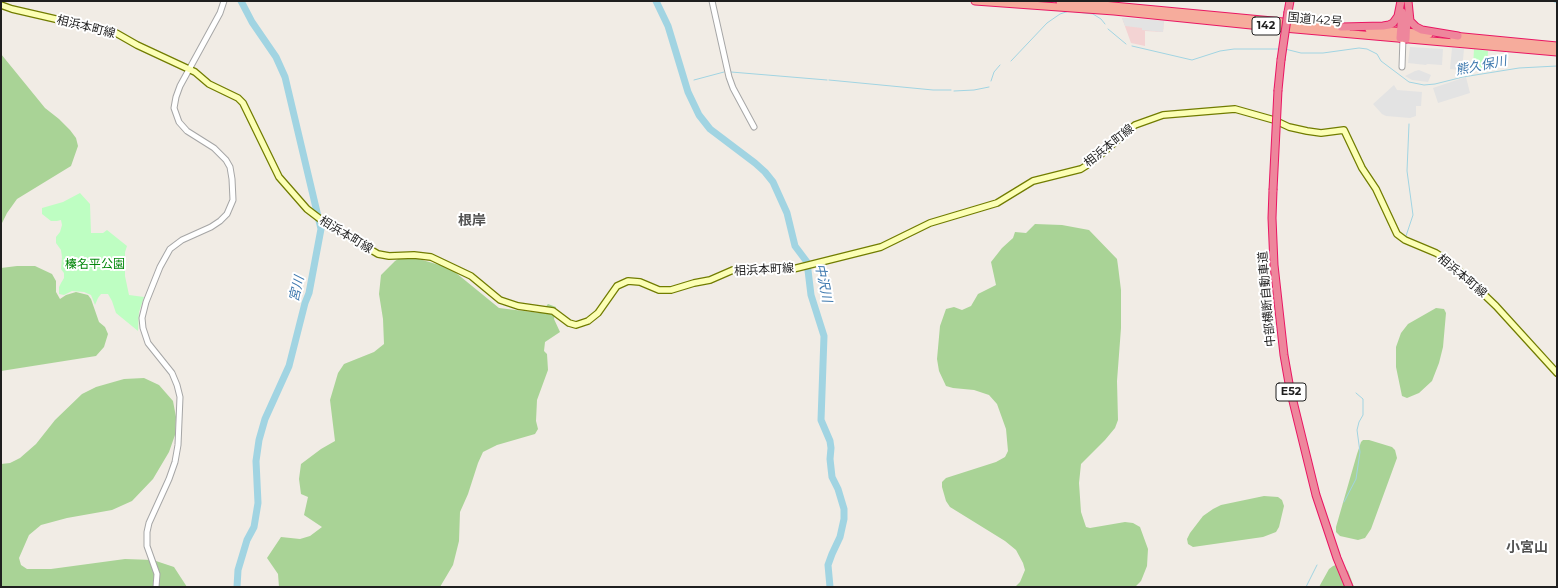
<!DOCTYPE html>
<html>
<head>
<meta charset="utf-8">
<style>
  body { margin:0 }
  #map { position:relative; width:1558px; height:588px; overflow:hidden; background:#f1ece5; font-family:Montserrat,sans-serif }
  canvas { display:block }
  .frame { position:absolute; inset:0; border:2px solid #1f1f1f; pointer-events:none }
</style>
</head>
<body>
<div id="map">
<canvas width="1558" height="588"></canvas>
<div class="frame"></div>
</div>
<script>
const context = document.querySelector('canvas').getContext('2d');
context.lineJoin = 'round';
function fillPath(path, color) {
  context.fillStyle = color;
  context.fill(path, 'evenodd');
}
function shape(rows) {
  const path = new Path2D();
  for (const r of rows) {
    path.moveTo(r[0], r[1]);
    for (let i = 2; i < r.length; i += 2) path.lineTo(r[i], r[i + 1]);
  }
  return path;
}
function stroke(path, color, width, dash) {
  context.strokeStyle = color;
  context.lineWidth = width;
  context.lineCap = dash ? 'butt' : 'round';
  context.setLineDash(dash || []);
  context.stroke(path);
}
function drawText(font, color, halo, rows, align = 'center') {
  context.font = font + ' Montserrat,"Noto Sans JP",sans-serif';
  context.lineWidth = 4;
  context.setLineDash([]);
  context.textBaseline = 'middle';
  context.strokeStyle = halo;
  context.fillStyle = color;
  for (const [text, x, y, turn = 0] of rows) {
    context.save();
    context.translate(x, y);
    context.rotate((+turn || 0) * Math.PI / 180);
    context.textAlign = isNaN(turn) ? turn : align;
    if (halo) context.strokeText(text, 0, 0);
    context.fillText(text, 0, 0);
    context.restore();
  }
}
fillPath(shape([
  [1122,18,1164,21,1163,32,1145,31,1145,46,1131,43]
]), '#f3d3d3');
fillPath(shape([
  [1,54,45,108,59,119,70,130,76,138,78,146,71,166,17,199,7,213,1,225],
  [1035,224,1062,225,1089,230,1117,259,1118,266,1121,290,1121,328,1117,381,1118,420,1115,428,1105,440,1081,464,1079,483,1081,512,1086,527,1090,528,1125,522,1133,523,1140,527,1148,549,1147,566,1141,581,1135,587,1015,587,1020,582,1025,570,1023,563,1016,550,1005,541,950,507,946,501,942,487,942,482,946,478,996,462,1005,457,1008,451,1006,429,997,404,989,395,974,390,953,388,946,386,939,371,937,359,940,326,946,309,954,307,962,310,971,306,978,294,996,285,991,262,1002,248,1013,238,1015,232,1026,233],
  [405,255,450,268,499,308,540,313,548,304,556,307,554,319,560,332,545,342,544,351,547,354,548,370,537,400,536,421,538,429,535,434,497,445,483,452,478,463,468,494,460,512,459,541,453,565,440,587,279,587,278,574,267,558,281,537,300,539,310,536,322,527,304,515,308,497,301,494,299,479,301,464,321,449,335,441,330,400,338,373,344,364,374,352,384,344,383,319,379,294,381,275,395,261],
  [17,266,35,266,52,274,56,281,56,292,60,299,66,295,76,292,88,295,91,299,99,322,105,327,108,334,104,347,96,356,1,371,1,268],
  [1436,308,1444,309,1446,313,1443,347,1439,363,1432,381,1419,393,1407,398,1402,396,1396,367,1396,347,1401,333,1408,324],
  [144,378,159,385,173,401,176,417,175,435,169,452,153,479,132,501,112,510,67,518,41,525,29,535,19,558,21,565,27,569,51,569,125,559,153,560,174,567,187,587,1,587,1,464,10,463,20,458,36,444,55,420,82,394,96,387,124,379],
  [1363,440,1369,440,1392,447,1395,450,1397,458,1371,529,1365,538,1358,540,1340,536,1336,532,1336,527,1357,454,1361,442],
  [1264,496,1278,497,1282,500,1284,506,1279,527,1276,532,1263,537,1193,547,1188,544,1187,539,1190,533,1203,516,1213,509,1221,505],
  [1339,564,1348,571,1354,587,1319,587,1329,569,1333,566]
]), '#a9d396');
fillPath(shape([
  [1474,49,1488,51,1487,69,1473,67],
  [80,193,90,204,91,233,103,233,107,230,127,246,125,252,125,276,129,295,144,297,139,312,138,331,116,313,112,301,108,294,101,294,98,298,95,305,91,295,84,292,72,291,64,295,59,294,59,287,61,283,64,278,64,273,61,269,62,257,61,250,56,243,56,237,60,232,62,225,61,220,57,221,51,221,42,214,42,208,63,202]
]), '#befec2');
fillPath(shape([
  [1122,18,1164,21,1163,32,1142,30,1142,28,1125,26],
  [1410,47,1443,49,1442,65,1427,64,1426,65,1408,63],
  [1452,48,1464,49,1462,70,1450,69],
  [1419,70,1431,75,1428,82,1412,80,1405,76,1415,71],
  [1466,77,1470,93,1438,103,1433,88],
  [1394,85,1397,90,1422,92,1421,106,1416,106,1416,116,1410,118,1386,116,1382,114,1373,104]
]), '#e3e3e3');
stroke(shape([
  [1552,1,1557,3],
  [1108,29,1126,44],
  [1132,46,1192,60,1220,51,1234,49,1280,49],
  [1285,49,1301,53,1323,53,1359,48,1367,49,1377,54,1381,61,1409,82,1424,85,1435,84,1463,77,1519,68,1557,66],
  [1011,61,1047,23,1060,14,1069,11,1093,14,1101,19,1105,24],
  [731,72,827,80],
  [694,80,724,72],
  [829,80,933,90,951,90],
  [991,81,994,72,1000,65],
  [685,83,687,82],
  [954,91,974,90,989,87],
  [1406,236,1413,215,1407,171,1409,124],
  [1344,502,1356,479,1360,452,1357,430,1359,422,1363,415,1363,399,1356,393],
  [1306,587,1317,565]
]), '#a1d4e2', 1);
stroke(shape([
  [656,1,668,26,688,92,699,115,710,129,755,163,765,172,773,182,787,213,795,246,807,262,811,295,824,336,821,420,830,441,831,448,830,459,832,477,838,489,844,509,844,519,840,537,832,554,828,565,830,587],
  [237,587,238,570,247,540,254,527,258,503,256,461,259,440,265,419,289,366,305,303,309,293,321,229,285,77,276,57,252,22,241,1]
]), '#a1d4e2', 7);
const tertiary = shape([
  [712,1,729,77,733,88,754,127],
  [1402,67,1403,38],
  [156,587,157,574,147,546,147,532,149,523,169,479,175,462,178,445,180,397,177,385,172,373,148,343,143,328,142,318,146,302,160,267,170,249,182,240,211,227,220,221,227,214,233,200,232,179,230,167,226,160,214,148,187,131,179,122,174,108,176,97,180,86,220,13,224,1]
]);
const secondary = shape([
  [1,5,12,9,116,33,137,45,195,72,209,84,238,98,243,103,279,177,307,209,324,222,378,254,389,256,414,255,431,257,471,276,500,300,518,306,553,311,569,323,576,325,588,321,598,313,617,286,628,281,640,282,659,290,671,290,694,283,710,280,733,270,793,269,881,247,930,223,997,203,1033,181,1081,169,1092,162,1135,125,1163,115,1235,109,1274,120,1289,127,1307,131,1321,133,1344,130,1362,168,1376,189,1397,234,1405,240,1436,253,1450,262,1496,306,1557,373]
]);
const trunk = shape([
  [975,1,1114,11,1261,26,1557,52],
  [1060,1,1347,28],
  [1369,29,1429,34],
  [1453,36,1557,46]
]);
const motorway = shape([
  [1408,1,1410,21,1416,27,1422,30,1458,36],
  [1288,12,1290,1],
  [1341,27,1383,26,1389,25,1393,23,1398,16,1401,1],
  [1400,38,1402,12],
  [1406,39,1407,15],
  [1278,90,1281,60],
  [1273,190,1272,218,1274,265,1284,355,1290,389,1316,495,1337,558,1349,587]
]);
stroke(tertiary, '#a6a6a6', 7);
stroke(secondary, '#717c00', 8);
stroke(trunk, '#e91763', 9);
stroke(motorway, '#e91763', 9);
stroke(tertiary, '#fff', 5);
stroke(secondary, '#fcffb5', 5.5);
stroke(trunk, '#f6ac9c', 7);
stroke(motorway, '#ee869c', 7);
const motorwayBridge = shape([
  [1281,60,1288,12],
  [1273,190,1278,90]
]);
stroke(motorwayBridge, '#e91763', 9, []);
stroke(motorwayBridge, '#ee869c', 7);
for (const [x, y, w] of [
  [1266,26,28],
  [1291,392,30]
]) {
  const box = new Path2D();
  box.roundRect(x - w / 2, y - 9, w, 18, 3);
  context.fillStyle = '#fff';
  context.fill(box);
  stroke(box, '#1f1f1f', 1);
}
drawText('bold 11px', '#1f1f1f', null, [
  ["142",1266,26],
  ["E52",1291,392]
]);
drawText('12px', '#1f1f1f', '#fff', [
  ["国道142号",1315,20,5],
  ["相浜本町線",86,27,14],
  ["相浜本町線",1109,146,-39],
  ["相浜本町線",346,235,31],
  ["相浜本町線",764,270,-3],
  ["相浜本町線",1462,276,40],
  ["中部横断自動車道",1267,299,-95]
]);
drawText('12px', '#03880b', '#fff', [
  ["榛名平公園",95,264]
]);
drawText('italic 13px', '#407aaf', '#fff', [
  ["熊久保川",1481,66,-11],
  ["中沢川",823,283,78],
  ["宮川",297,289,-77]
]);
drawText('bold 14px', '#525252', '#fff', [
  ["根岸",472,221],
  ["小宮山",1527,548]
]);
</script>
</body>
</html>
